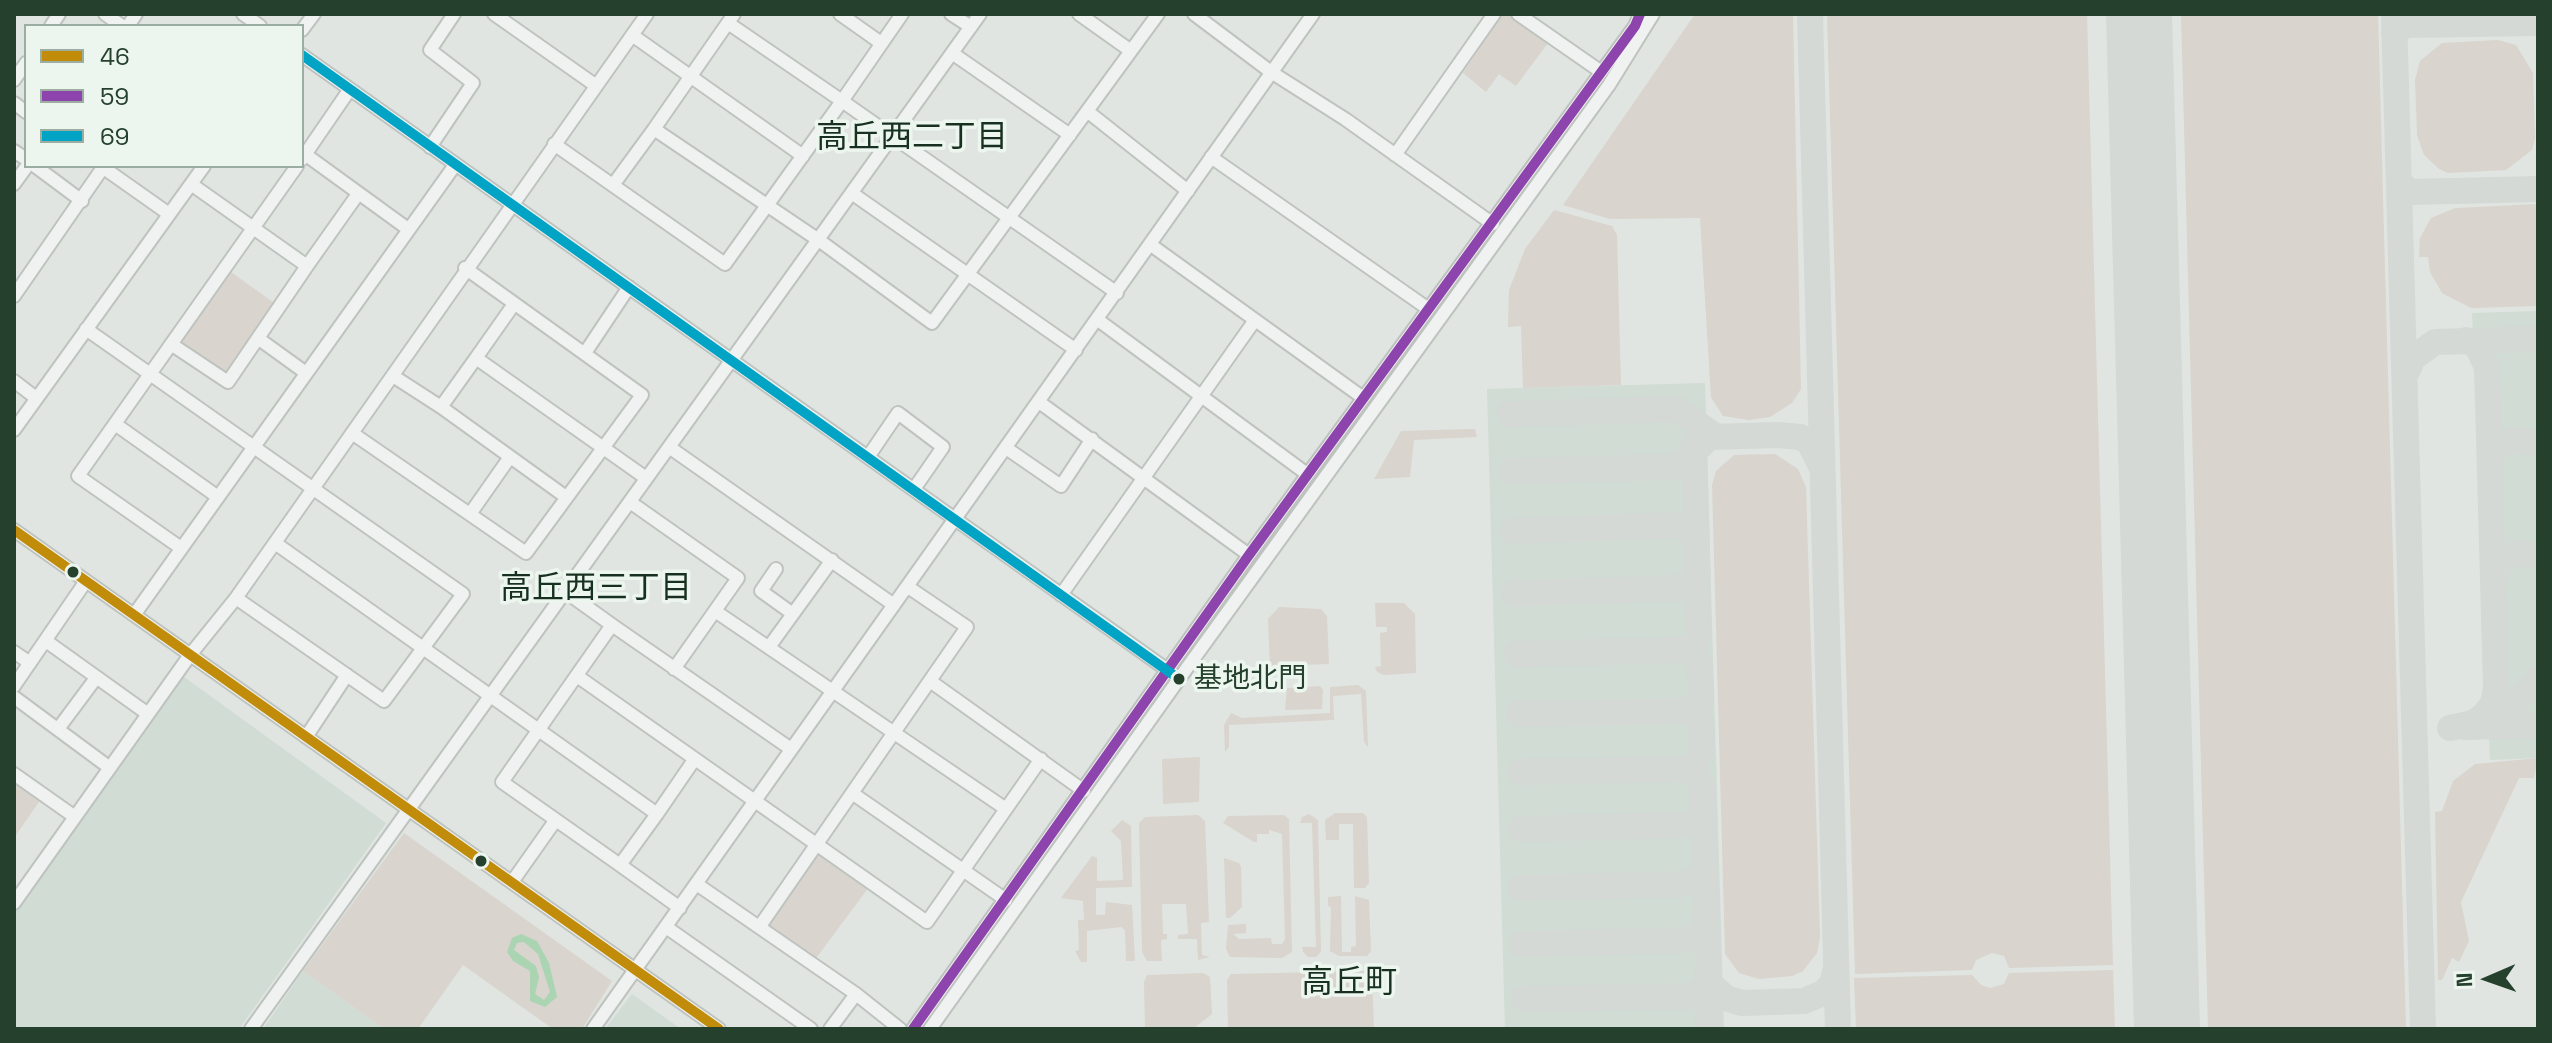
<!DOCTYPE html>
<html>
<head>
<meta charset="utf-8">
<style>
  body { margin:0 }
  #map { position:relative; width:2552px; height:1043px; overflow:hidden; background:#e0e5e1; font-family:"Space Grotesk",sans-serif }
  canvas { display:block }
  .frame { position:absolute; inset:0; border:16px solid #25402d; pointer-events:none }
  .legend { position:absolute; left:24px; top:24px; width:280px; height:144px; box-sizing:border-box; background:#ecf6ef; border:2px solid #9cada1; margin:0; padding:10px 14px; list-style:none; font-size:24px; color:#25402d }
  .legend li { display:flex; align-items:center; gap:16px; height:40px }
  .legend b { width:40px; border:2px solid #9cada1 }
  .north { position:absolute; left:2448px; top:939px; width:80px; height:80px; -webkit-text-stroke:6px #ecf6ef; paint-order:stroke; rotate:268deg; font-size:22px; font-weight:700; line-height:32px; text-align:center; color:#25402d }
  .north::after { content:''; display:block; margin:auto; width:28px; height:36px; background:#25402d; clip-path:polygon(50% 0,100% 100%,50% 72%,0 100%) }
</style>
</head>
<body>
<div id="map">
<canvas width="2552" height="1043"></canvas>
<div class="frame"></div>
<ul class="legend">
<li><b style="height:10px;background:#c28c0b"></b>46</li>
<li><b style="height:10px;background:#8e44ad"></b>59</li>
<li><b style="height:10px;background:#02a4c6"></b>69</li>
</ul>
<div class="north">N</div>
</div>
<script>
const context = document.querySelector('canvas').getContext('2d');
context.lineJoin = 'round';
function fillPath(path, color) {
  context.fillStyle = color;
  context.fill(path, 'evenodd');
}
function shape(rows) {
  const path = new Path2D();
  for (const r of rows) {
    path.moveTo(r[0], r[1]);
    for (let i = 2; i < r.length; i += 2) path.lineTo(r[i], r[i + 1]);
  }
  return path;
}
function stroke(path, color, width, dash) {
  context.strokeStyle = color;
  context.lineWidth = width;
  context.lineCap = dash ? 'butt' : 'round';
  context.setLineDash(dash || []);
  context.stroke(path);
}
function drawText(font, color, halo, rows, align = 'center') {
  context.font = font + ' "Space Grotesk","Noto Sans JP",sans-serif';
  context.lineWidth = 7;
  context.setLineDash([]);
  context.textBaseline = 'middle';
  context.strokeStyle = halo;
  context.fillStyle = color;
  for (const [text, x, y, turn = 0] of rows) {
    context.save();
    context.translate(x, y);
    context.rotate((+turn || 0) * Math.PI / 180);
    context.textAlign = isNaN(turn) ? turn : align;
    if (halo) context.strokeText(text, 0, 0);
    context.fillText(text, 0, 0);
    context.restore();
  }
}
fillPath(shape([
  [2538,311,2538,758,2490,760,2472,313],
  [1705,383,1724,1029,1505,1029,1487,389],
  [184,677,386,823,239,1029,14,1029,14,912,180,678],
  [303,971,384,1029,263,1029],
  [632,994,681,1029,605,1029]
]), '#d0dcd4');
fillPath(shape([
  [1695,14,1793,14,1801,389,1792,403,1770,417,1749,420,1723,416,1711,397,1700,218,1610,219,1563,205],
  [1827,14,2087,14,2113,965,2009,968,2004,956,1992,953,1976,960,1972,970,1855,974],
  [2181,14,2378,14,2406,1029,2208,1029],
  [1510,15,1548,43,1516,86,1499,74,1486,92,1463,73,1501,16],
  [2498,40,2516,45,2533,73,2535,138,2532,150,2506,170,2448,173,2439,169,2424,155,2417,135,2415,80,2420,61,2442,43],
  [2538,204,2538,306,2471,308,2442,293,2430,272,2428,257,2419,257,2420,238,2431,218,2455,208],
  [1554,210,1612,226,1617,235,1621,385,1523,388,1521,326,1508,327,1509,290,1525,249],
  [231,272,277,305,228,377,179,343],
  [1469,429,1475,429,1477,437,1414,440,1410,477,1374,479,1401,431],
  [1775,454,1798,469,1806,487,1820,937,1817,953,1803,971,1792,976,1759,979,1739,973,1725,954,1712,485,1716,471,1734,455],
  [1375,603,1404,603,1415,614,1416,673,1384,675,1377,672,1375,667,1381,666,1380,633,1387,632,1387,627,1376,627],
  [1279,607,1321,609,1327,616,1329,664,1270,666,1268,619],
  [1358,685,1366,691,1368,747,1364,742,1361,694,1333,696,1334,720,1229,725,1229,747,1225,752,1224,725,1231,713,1242,718,1330,713,1330,687],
  [1320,686,1323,690,1322,709,1285,710,1287,688],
  [1200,757,1199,802,1163,804,1162,759],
  [2538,758,2534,778,2519,778,2461,902,2469,941,2459,962,2452,958,2442,980,2438,980,2435,812,2442,811,2453,781,2475,764],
  [14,779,41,799,14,838],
  [1335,813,1363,813,1367,817,1369,883,1365,888,1354,888,1353,824,1339,824,1339,840,1326,840,1325,820],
  [1309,814,1318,820,1321,952,1316,957,1308,957,1303,952,1302,947,1316,947,1312,823,1300,823,1302,817],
  [1198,815,1205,821,1209,922,1201,923,1202,955,1210,957,1198,960,1197,939,1178,939,1178,935,1188,934,1186,904,1162,904,1163,934,1167,934,1167,939,1161,940,1162,961,1147,961,1142,952,1139,823,1145,817],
  [1284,815,1289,819,1292,952,1282,958,1230,957,1226,949,1228,925,1246,924,1246,933,1233,934,1239,939,1271,938,1272,944,1282,944,1285,939,1282,834,1269,830,1269,834,1257,834,1257,842,1254,842,1223,823,1228,816],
  [1122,820,1131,826,1132,887,1096,888,1096,915,1105,915,1106,902,1132,905,1135,961,1126,961,1125,930,1121,927,1087,931,1087,962,1081,962,1075,951,1079,950,1078,920,1084,920,1083,901,1061,898,1092,856,1097,858,1097,881,1123,880,1121,841,1111,831],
  [404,833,612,981,582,1029,553,1029,463,965,418,1029,384,1029,303,971],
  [815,852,869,887,814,961,763,926],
  [1224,858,1239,863,1241,867,1242,907,1230,918,1226,918],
  [1341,896,1342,952,1351,952,1351,947,1356,946,1355,896,1369,900,1371,951,1367,956,1339,956,1330,951,1331,907,1328,906,1328,897],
  [2113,970,2115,1029,1856,1029,1854,978,1972,975,1981,985,1990,988,2004,984,2009,973],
  [1366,971,1372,978,1374,1029,1228,1029,1227,980,1231,974],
  [1203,973,1210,977,1212,1014,1193,1029,1145,1029,1144,982,1147,975]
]), '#d9d4cd');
fillPath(shape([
  [521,934,537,941,549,963,557,997,545,1007,530,1001,530,971,513,961,507,952,512,938],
  [524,942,538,954,550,992,544,1000,535,994,539,977,536,966,514,950,517,943]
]), '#abd4b3');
stroke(shape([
  [1810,14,1838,1029],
  [2394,14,2423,1029],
  [2394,34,2405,25,2538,23],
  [2399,182,2410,192,2538,189],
  [2405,376,2413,358,2435,342,2538,339],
  [1510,414,1676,409,1715,436],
  [1694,444,1697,545],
  [2490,466,2492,455,2502,444,2517,439,2538,445],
  [1512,471,1673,467,1686,461,1709,437,1778,435,1800,437,1809,442,1822,468],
  [1513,531,1679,525,1693,533,1697,548,1698,637,1692,647,1682,650,1693,654,1699,663,1701,691,1699,704,1684,711,1700,720,1702,747,1695,765,1685,769,1696,773,1702,787,1709,983,1726,998,1742,1003,1804,1001,1823,993,1832,984,1836,968],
  [2494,581,2495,571,2504,557,2522,553,2538,557],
  [1515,593,1679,588,1692,583,1698,572],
  [1517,654,1682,650],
  [2513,706,2538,679],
  [1519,714,1684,711],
  [2466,727,2538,725],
  [2450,728,2473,723,2483,716,2493,704,2496,688,2487,367,2477,346,2466,340],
  [1520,772,1685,769],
  [1520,829,1684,825,1698,821,1703,809],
  [1521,888,1685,884,1699,880,1704,868],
  [1522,944,1686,940,1700,936,1705,924],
  [1707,975,1708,1029],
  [1524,999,1689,996,1702,992,1707,980]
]), '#d4d9d6', 26);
stroke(shape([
  [2139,14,2167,1029]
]), '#d4d9d6', 66);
const minor = shape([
  [105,14,122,26],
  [243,14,260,26],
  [494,14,595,85],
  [734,14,654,129,820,241,932,323,1158,14],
  [840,14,881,43],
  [902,14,842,101,1117,293],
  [951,14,971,27],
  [1079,14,1131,51],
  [1194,14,1271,72,1345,119,1493,224],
  [1518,14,1600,71],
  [51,26,59,14],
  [128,26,136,14],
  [302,30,314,14],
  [632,35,803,156],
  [952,53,1070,135],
  [302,55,1173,674],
  [14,80,26,63],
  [14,103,26,112],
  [1087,111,1188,191],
  [554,144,725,264,842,101,728,23],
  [430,147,473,83,430,50,454,14],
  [14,151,26,159],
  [302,152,408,229],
  [1395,155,1494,14],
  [1211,157,1427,308],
  [302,159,350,89],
  [35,166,82,201],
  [101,166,169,214],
  [14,184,27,166],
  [191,184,307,266,358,194],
  [613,185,654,129],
  [853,194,1076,350],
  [1151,245,1362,397],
  [14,296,104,166],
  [1098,320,1307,474],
  [86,329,463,594,384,701,236,598],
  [259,339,306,373],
  [171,344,228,382,307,266],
  [585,353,629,287],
  [476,358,514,304],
  [393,376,441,407],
  [14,381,36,398],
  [1039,402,1249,555],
  [115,424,218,497],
  [14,430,204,166],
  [352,433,526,553,642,395,465,268],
  [669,447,894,605],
  [1006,448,1061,486,1092,439],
  [868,457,898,413,943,447,914,489],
  [566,497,441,407,476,358,646,478],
  [630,502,738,578,674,669],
  [470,514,510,457],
  [14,530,719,1029],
  [275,543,657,814,620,865,680,908],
  [181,548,78,476,297,166],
  [776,569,761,591,793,614],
  [566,592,612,625,502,782,620,865],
  [1061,595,1255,320],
  [134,615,455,165],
  [612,625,791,749],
  [46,641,148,714],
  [769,647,832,560],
  [14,652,30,663],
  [577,676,927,922,1006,809,715,611],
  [930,681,1084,791],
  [14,686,86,581],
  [14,697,110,768],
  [58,729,96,678],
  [306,737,347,675],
  [14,774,75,817],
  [852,793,1006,900],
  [1006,809,1041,759],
  [657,814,694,760],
  [512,882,555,821],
  [698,885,856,994,900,1029],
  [14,903,190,655,236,598,647,14],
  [760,926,967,627,908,587],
  [666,927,811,1029],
  [251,1029,980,14],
  [593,1029,1313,14],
  [830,1029,856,994],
  [913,1029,1249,555,1635,26,1640,14],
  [930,1029,1179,679,1609,85,1653,14]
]);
stroke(minor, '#bec3bf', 16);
stroke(minor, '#eff2f0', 12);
stroke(shape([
  [14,530,719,1029]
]), '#c28c0b', 10);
stroke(shape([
  [913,1029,1249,555,1635,26,1640,14]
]), '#8e44ad', 10);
stroke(shape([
  [302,55,1179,679]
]), '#02a4c6', 10);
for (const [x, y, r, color] of [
  [73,572,7,"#25402d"],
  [1179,679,7,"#25402d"],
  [481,861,7,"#25402d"]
]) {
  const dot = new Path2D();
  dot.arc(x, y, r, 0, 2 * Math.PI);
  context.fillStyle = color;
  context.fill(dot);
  stroke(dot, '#ecf6ef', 3);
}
drawText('28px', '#25402d', '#ecf6ef', [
  ["基地北門",1194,679]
], 'left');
drawText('32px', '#183020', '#ecf6ef', [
  ["高丘西二丁目",912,138],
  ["高丘西三丁目",596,589],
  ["高丘町",1349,983]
]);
</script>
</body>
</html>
